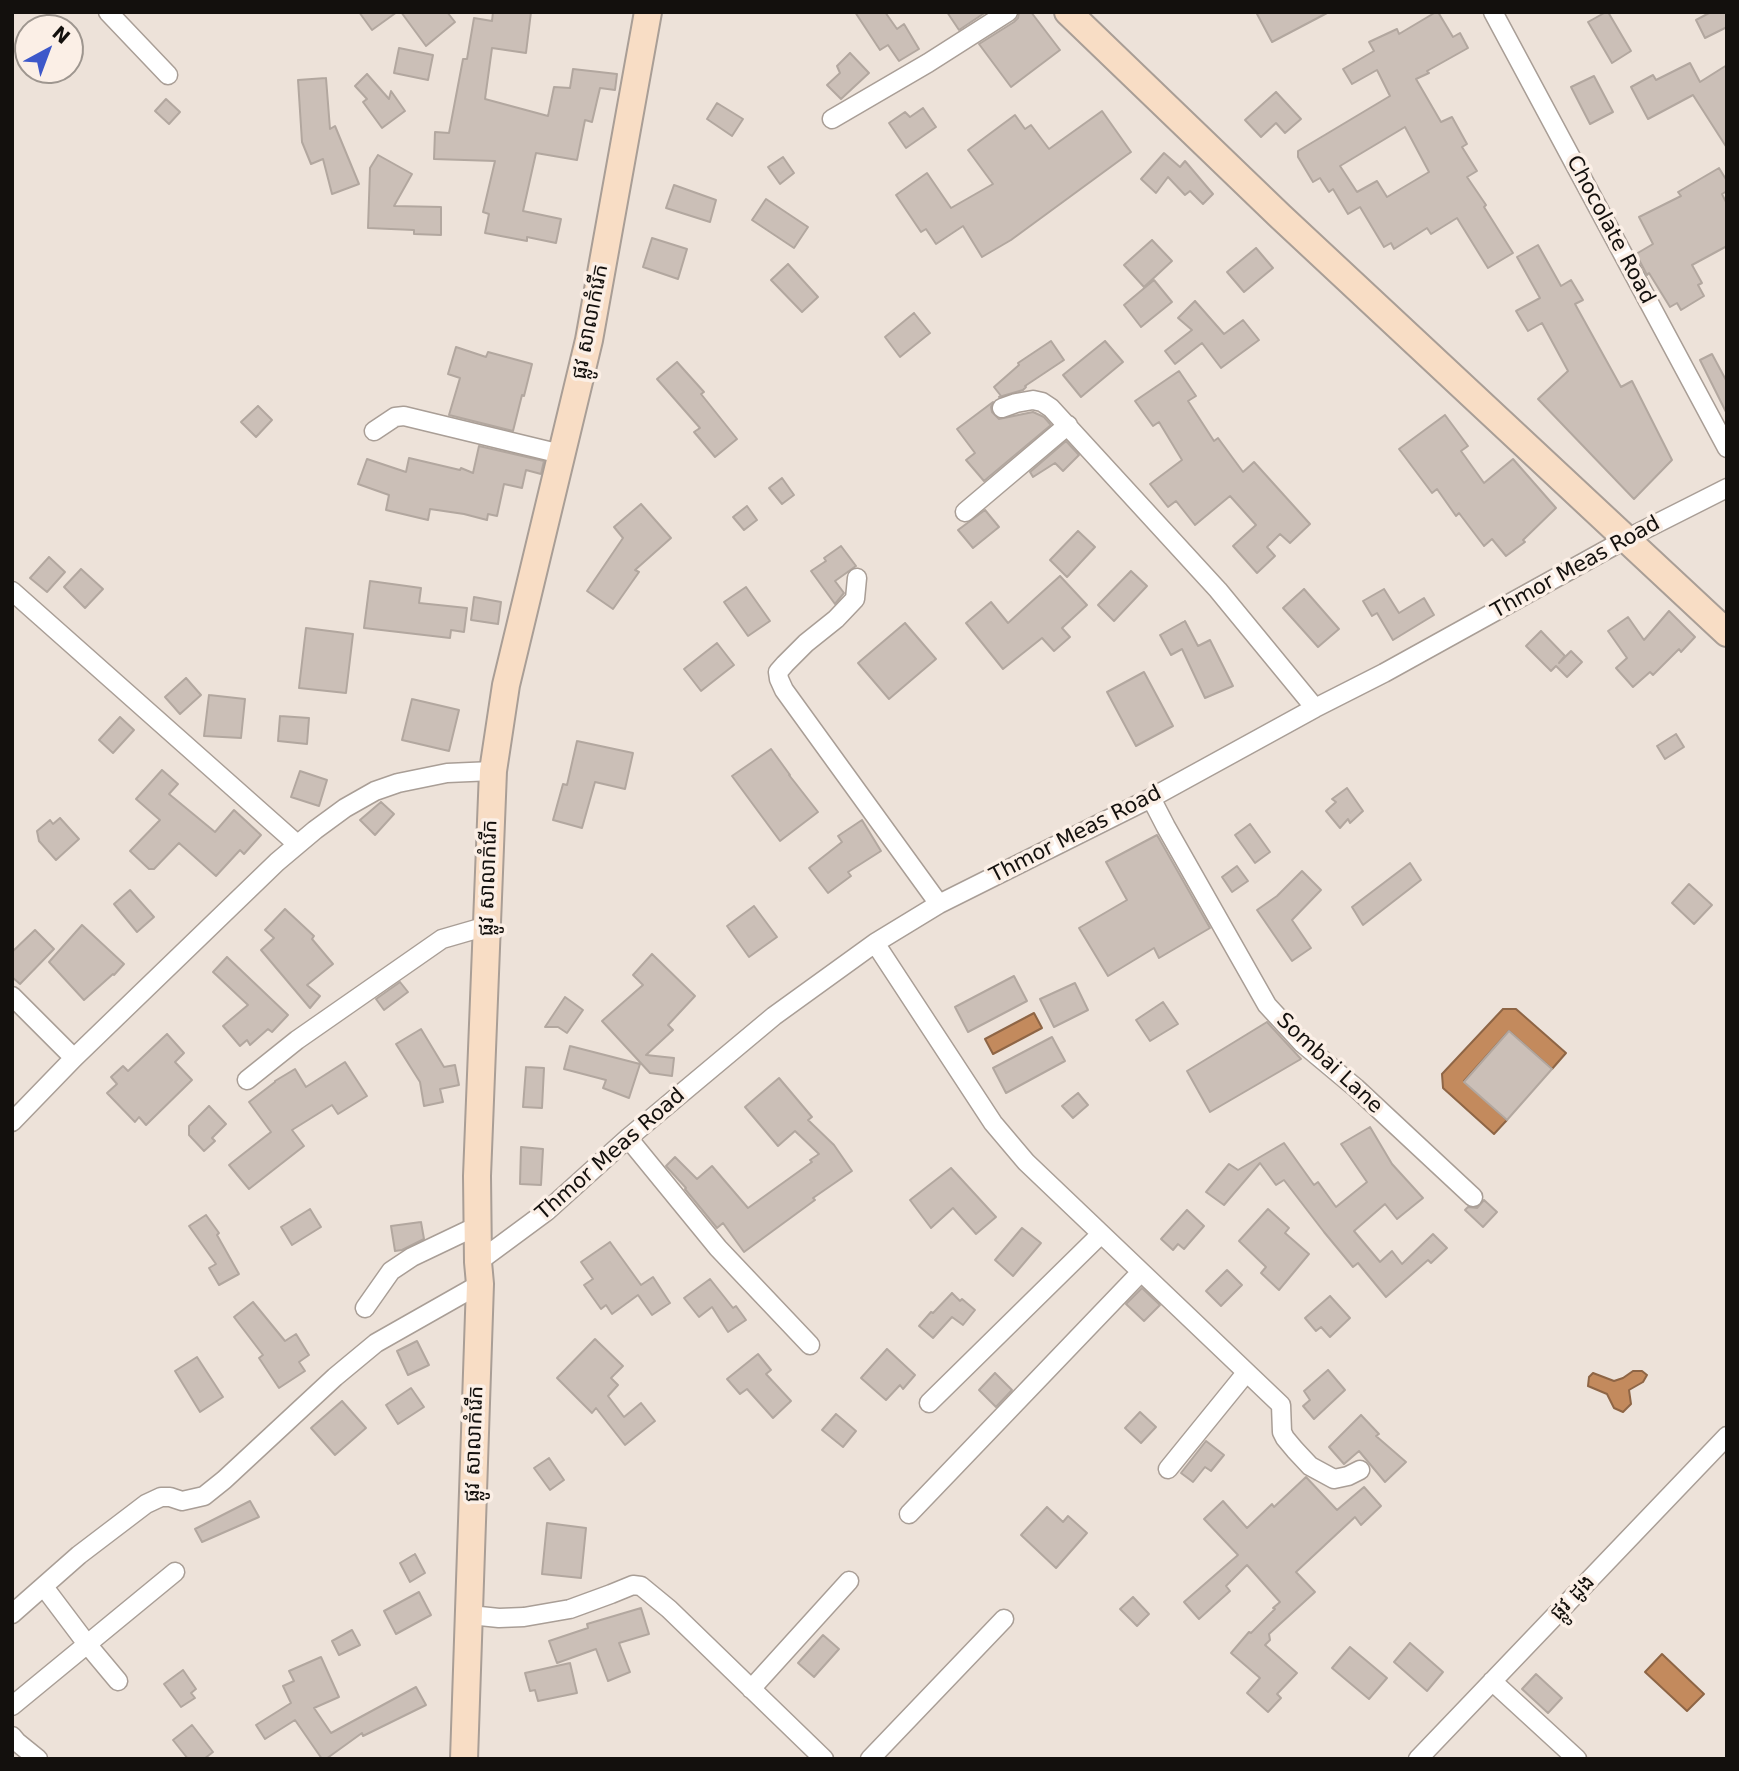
<!DOCTYPE html>
<html>
<head>
<meta charset="utf-8">
<style>
  body { margin:0 }
  #map { position:relative; width:1739px; height:1771px; overflow:hidden; background:#ede2d9; font-family:"DejaVu Sans",sans-serif }
  canvas { display:block }
  .frame { position:absolute; inset:0; border:14px solid #13100d; pointer-events:none }
  .north { position:absolute; left:14px; top:14px; width:70px; height:70px; box-sizing:border-box; background:#fbefe6; border:2px solid #9e968f; border-radius:50%; rotate:41deg; font-size:19px; font-weight:700; line-height:28px; text-align:center; color:#13100d }
  .north::after { content:''; display:block; margin:auto; width:24px; height:32px; background:#3d58ca; clip-path:polygon(50% 0,100% 100%,50% 72%,0 100%) }
</style>
</head>
<body>
<div id="map">
<canvas width="1739" height="1771"></canvas>
<div class="frame"></div>
<div class="north">N</div>
</div>
<script>
const context = document.querySelector('canvas').getContext('2d');
context.lineJoin = 'round';
function fillPath(path, color) {
  context.fillStyle = color;
  context.fill(path, 'evenodd');
}
function shape(rows) {
  const path = new Path2D();
  for (const r of rows) {
    path.moveTo(r[0], r[1]);
    for (let i = 2; i < r.length; i += 2) path.lineTo(r[i], r[i + 1]);
  }
  return path;
}
function stroke(path, color, width, dash) {
  context.strokeStyle = color;
  context.lineWidth = width;
  context.lineCap = dash ? 'butt' : 'round';
  context.setLineDash(dash || []);
  context.stroke(path);
}
function drawText(font, color, halo, rows, align = 'center') {
  context.font = font + ' "DejaVu Sans","Noto Sans Khmer",sans-serif';
  context.lineWidth = 7;
  context.setLineDash([]);
  context.textBaseline = 'middle';
  context.strokeStyle = halo;
  context.fillStyle = color;
  for (const [text, x, y, turn = 0] of rows) {
    context.save();
    context.translate(x, y);
    context.rotate((+turn || 0) * Math.PI / 180);
    context.textAlign = isNaN(turn) ? turn : align;
    if (halo) context.strokeText(text, 0, 0);
    context.fillText(text, 0, 0);
    context.restore();
  }
}
const water = shape([
  [1503,1009,1516,1009,1566,1053,1552,1069,1509,1031,1464,1081,1507,1120,1494,1134,1443,1088,1442,1074,1503,1009],
  [1034,1013,1042,1028,993,1054,985,1039,1034,1013],
  [1633,1371,1642,1371,1647,1375,1643,1382,1629,1390,1631,1404,1623,1412,1614,1408,1607,1394,1588,1386,1589,1377,1593,1373,1614,1381,1623,1378,1633,1371],
  [1662,1654,1704,1694,1687,1711,1645,1672,1662,1654]
]);
fillPath(water, '#c38a5d');
stroke(water, '#8e6545', 2);
const building = shape([
  [359,12,397,12,372,30,359,12],
  [401,12,447,12,455,22,426,46,401,12],
  [493,12,531,12,526,53,492,48,485,99,548,116,554,87,570,88,573,69,617,74,615,90,600,88,592,122,585,120,577,160,536,153,523,211,561,219,556,243,527,237,527,241,485,233,489,214,483,212,495,161,434,159,435,132,449,133,463,59,467,59,474,18,492,21,493,12],
  [855,12,885,12,897,29,904,24,919,49,899,61,888,45,880,50,855,12],
  [947,12,986,12,959,30,947,12],
  [1019,12,1031,12,1060,50,1011,87,979,44,1014,22,1018,18,1019,12],
  [1256,12,1329,12,1272,42,1256,12],
  [1436,12,1438,12,1453,37,1460,33,1468,48,1427,71,1429,73,1416,79,1441,122,1452,117,1467,144,1462,147,1477,171,1467,177,1486,205,1484,207,1513,253,1488,268,1457,218,1431,234,1427,228,1394,249,1391,243,1384,247,1360,207,1348,214,1333,189,1329,192,1320,178,1313,182,1298,157,1298,151,1390,96,1377,70,1352,84,1343,69,1374,51,1369,42,1397,29,1399,34,1436,12],
  [1405,127,1429,172,1387,197,1377,181,1357,192,1340,166,1405,127],
  [1606,12,1608,12,1631,51,1612,63,1588,22,1606,12],
  [1711,12,1727,12,1727,27,1705,38,1696,20,1711,12],
  [399,48,433,55,428,80,394,73,399,48],
  [850,53,869,73,841,99,827,85,840,73,837,66,850,53],
  [1690,63,1700,82,1727,65,1727,148,1693,95,1648,119,1631,87,1653,75,1656,80,1690,63],
  [367,74,389,99,391,91,405,111,382,128,363,102,367,99,355,86,367,74],
  [1594,76,1613,112,1590,124,1571,87,1594,76],
  [326,78,330,129,335,126,359,184,332,194,323,159,311,164,302,142,298,80,326,78],
  [1276,92,1301,119,1285,133,1276,123,1261,137,1245,120,1276,92],
  [166,99,180,112,169,124,155,111,166,99],
  [717,103,743,119,732,136,707,119,717,103],
  [923,108,936,127,906,148,889,123,905,112,910,117,923,108],
  [1102,111,1131,152,1011,240,982,257,963,226,936,244,926,229,921,232,896,195,927,173,951,208,993,184,968,150,1015,115,1025,129,1031,125,1049,149,1102,111],
  [1164,153,1180,167,1185,161,1213,194,1203,204,1190,191,1185,195,1168,177,1156,193,1141,179,1164,153],
  [378,155,412,174,394,206,441,207,441,235,414,234,414,230,368,228,370,168,378,155],
  [783,157,794,173,780,184,768,167,783,157],
  [1719,168,1727,181,1727,191,1722,194,1727,204,1727,246,1692,265,1702,283,1698,285,1704,296,1681,310,1677,303,1670,307,1649,273,1647,275,1636,254,1653,244,1639,217,1681,196,1678,192,1719,168],
  [674,185,716,200,710,222,666,208,674,185],
  [766,199,808,227,794,248,752,220,766,199],
  [652,238,687,249,678,279,643,267,652,238],
  [1152,240,1172,261,1144,287,1124,265,1152,240],
  [1538,245,1561,286,1571,280,1583,300,1575,304,1621,387,1632,381,1672,460,1634,499,1538,399,1568,371,1542,323,1528,331,1516,311,1540,298,1517,257,1538,245],
  [1256,248,1273,268,1244,292,1227,272,1256,248],
  [788,264,818,297,802,312,771,280,788,264],
  [1154,280,1172,302,1141,327,1124,305,1154,280],
  [1195,301,1224,334,1243,320,1259,340,1221,368,1202,343,1175,364,1165,351,1192,330,1178,318,1195,301],
  [914,313,930,333,900,357,885,337,914,313],
  [1051,341,1064,360,1025,386,1026,387,1023,390,999,397,1001,396,994,387,1019,365,1018,363,1051,341],
  [1105,341,1123,362,1081,397,1063,375,1105,341],
  [456,347,486,357,488,352,532,364,524,396,522,395,513,431,449,415,460,378,448,374,456,347],
  [1712,354,1727,382,1727,414,1700,360,1712,354],
  [677,362,704,392,701,394,737,439,715,457,694,432,700,428,657,379,677,362],
  [1179,371,1196,396,1188,401,1214,441,1218,438,1243,472,1254,462,1310,524,1290,543,1280,534,1267,547,1275,556,1257,573,1233,546,1256,525,1230,496,1195,525,1176,501,1168,507,1150,484,1182,460,1159,422,1153,426,1135,401,1179,371],
  [993,402,991,407,992,412,999,419,1033,412,1044,417,1051,425,984,481,966,460,975,453,957,429,993,402],
  [258,406,272,420,256,437,241,422,258,406],
  [1445,415,1468,446,1461,451,1484,483,1513,459,1556,508,1523,540,1525,542,1506,556,1492,539,1484,546,1459,513,1456,516,1437,489,1432,493,1399,449,1445,415],
  [1066,441,1079,455,1063,471,1055,463,1033,477,1030,472,1066,441],
  [479,446,544,461,541,474,526,470,522,488,504,484,497,516,488,514,487,520,464,514,430,509,428,520,386,510,389,495,358,484,367,459,406,472,409,458,460,470,461,468,473,473,479,446],
  [782,478,794,495,782,504,769,488,782,478],
  [641,504,671,538,635,570,639,572,613,609,587,591,623,538,614,527,641,504],
  [747,506,757,520,744,530,733,517,747,506],
  [985,510,999,527,973,548,958,530,985,510],
  [1078,531,1095,547,1067,577,1050,560,1078,531],
  [841,546,856,566,835,581,844,593,835,604,811,571,826,561,824,558,841,546],
  [49,557,65,572,47,592,30,578,49,557],
  [81,569,103,589,85,608,64,587,81,569],
  [1131,571,1147,586,1114,621,1098,605,1131,571],
  [1060,576,1087,605,1062,628,1070,637,1054,651,1042,638,1003,669,966,623,991,602,1008,623,1060,576],
  [370,581,421,588,419,603,467,608,464,632,451,630,450,638,364,628,370,581],
  [746,587,770,621,748,636,724,602,746,587],
  [1304,589,1339,629,1318,647,1283,608,1304,589],
  [1384,589,1399,613,1424,598,1434,615,1393,640,1377,613,1372,616,1363,601,1384,589],
  [474,597,501,602,498,624,471,620,474,597],
  [1669,611,1695,637,1681,652,1679,649,1653,675,1650,672,1633,687,1616,668,1627,658,1608,631,1628,617,1644,640,1669,611],
  [1185,621,1198,646,1210,640,1233,686,1205,698,1182,649,1171,655,1160,635,1185,621],
  [905,623,936,659,889,699,858,663,905,623],
  [306,628,353,634,346,693,299,688,306,628],
  [1541,631,1565,656,1559,663,1571,651,1582,662,1567,677,1556,666,1551,671,1526,646,1541,631],
  [717,643,734,665,701,691,684,669,717,643],
  [1144,672,1173,726,1136,746,1107,692,1144,672],
  [186,678,201,695,180,714,165,697,186,678],
  [209,695,245,699,241,738,204,736,209,695],
  [412,699,459,710,449,751,402,740,412,699],
  [280,716,309,718,307,744,278,741,280,716],
  [120,717,134,730,113,753,99,740,120,717],
  [1676,734,1684,747,1665,759,1657,746,1676,734],
  [577,741,633,753,625,789,595,782,582,828,553,820,563,784,567,785,577,741],
  [771,749,790,775,789,775,818,812,780,841,732,776,771,749],
  [162,770,178,784,169,794,215,832,234,810,261,835,244,854,240,850,216,876,179,843,154,869,149,869,130,851,160,820,136,799,162,770],
  [300,771,327,780,319,806,291,797,300,771],
  [1347,788,1363,811,1350,823,1348,819,1340,828,1326,811,1336,802,1332,799,1347,788],
  [381,802,394,814,375,835,360,820,381,802],
  [60,818,79,839,56,860,39,841,37,831,50,820,53,824,60,818],
  [862,820,881,851,848,872,851,876,828,893,809,868,842,842,838,836,862,820],
  [1250,824,1270,852,1255,863,1235,835,1250,824],
  [1157,835,1210,928,1159,958,1154,948,1108,976,1079,928,1127,900,1106,862,1157,835],
  [1410,863,1421,880,1363,925,1352,907,1410,863],
  [1237,866,1248,881,1232,892,1222,877,1237,866],
  [1302,871,1321,890,1292,920,1311,948,1292,961,1257,910,1277,896,1302,871],
  [1689,884,1712,905,1694,924,1672,903,1689,884],
  [130,890,154,917,137,932,114,904,130,890],
  [754,906,777,937,749,957,727,926,754,906],
  [285,909,314,936,312,939,333,964,307,985,320,996,310,1008,261,950,274,938,265,930,285,909],
  [82,925,124,964,114,975,113,974,84,1000,49,962,82,925],
  [35,930,54,949,20,984,12,977,12,952,35,930],
  [652,954,695,996,668,1025,673,1030,646,1055,674,1058,672,1076,650,1073,602,1021,643,985,633,975,652,954],
  [227,957,288,1015,272,1032,268,1029,250,1045,247,1040,240,1046,223,1026,248,1005,213,972,227,957],
  [1014,976,1027,1001,968,1032,955,1007,1014,976],
  [400,982,408,992,384,1010,376,999,400,982],
  [1075,983,1088,1010,1054,1027,1040,999,1075,983],
  [565,997,583,1010,567,1033,558,1027,545,1027,565,997],
  [1163,1002,1178,1024,1150,1041,1136,1020,1163,1002],
  [1267,1022,1301,1059,1210,1112,1187,1071,1267,1022],
  [421,1029,444,1067,455,1065,459,1085,440,1089,443,1102,424,1106,420,1082,396,1044,421,1029],
  [1509,1031,1552,1069,1507,1120,1464,1082,1509,1031],
  [167,1034,184,1053,175,1062,192,1080,146,1125,139,1117,135,1122,107,1093,117,1084,111,1077,123,1066,128,1071,167,1034],
  [1052,1037,1065,1061,1006,1093,993,1068,1052,1037],
  [570,1046,640,1064,629,1098,603,1088,606,1080,564,1069,570,1046],
  [345,1062,367,1096,338,1114,332,1105,292,1130,304,1146,249,1189,229,1165,271,1132,249,1102,275,1082,275,1081,295,1069,306,1087,345,1062],
  [526,1067,544,1068,542,1108,523,1107,526,1067],
  [779,1078,812,1117,808,1120,834,1145,852,1171,813,1198,815,1200,744,1252,723,1223,717,1228,685,1189,686,1188,666,1166,675,1157,697,1179,712,1166,748,1208,812,1162,810,1160,819,1154,795,1131,778,1146,745,1107,779,1078],
  [1078,1093,1088,1105,1073,1118,1062,1106,1078,1093],
  [209,1106,226,1124,212,1138,215,1141,204,1151,189,1135,189,1126,209,1106],
  [1370,1127,1392,1164,1423,1198,1397,1219,1385,1204,1354,1231,1380,1262,1392,1251,1402,1264,1433,1234,1447,1248,1431,1263,1428,1260,1386,1297,1358,1263,1353,1267,1324,1232,1284,1180,1276,1185,1260,1163,1224,1205,1206,1192,1229,1164,1238,1170,1284,1143,1314,1185,1318,1182,1336,1207,1367,1182,1341,1144,1370,1127],
  [521,1147,543,1149,541,1185,520,1184,521,1147],
  [951,1168,996,1217,976,1234,953,1208,931,1228,910,1200,951,1168],
  [1484,1200,1497,1212,1483,1227,1465,1210,1468,1207,1477,1208,1484,1200],
  [310,1209,321,1227,292,1245,281,1227,310,1209],
  [1268,1209,1289,1228,1285,1233,1309,1254,1279,1290,1261,1273,1266,1267,1239,1241,1268,1209],
  [1187,1210,1204,1226,1184,1249,1178,1244,1173,1250,1161,1239,1187,1210],
  [206,1215,219,1233,217,1235,239,1274,219,1285,209,1268,216,1264,189,1226,206,1215],
  [421,1222,424,1239,402,1250,395,1251,391,1226,421,1222],
  [1022,1228,1041,1243,1013,1276,995,1260,1022,1228],
  [610,1242,641,1285,653,1277,670,1303,652,1315,638,1295,612,1314,606,1305,601,1309,584,1285,593,1279,581,1262,610,1242],
  [1227,1270,1242,1285,1221,1306,1206,1291,1227,1270],
  [710,1279,733,1308,736,1306,746,1320,728,1332,712,1307,699,1317,684,1298,710,1279],
  [1142,1288,1160,1305,1144,1321,1126,1304,1142,1288],
  [952,1293,960,1301,962,1299,975,1310,963,1325,952,1317,933,1338,919,1326,931,1312,933,1313,952,1293],
  [1330,1296,1350,1318,1330,1337,1321,1327,1316,1331,1305,1318,1330,1296],
  [253,1302,285,1341,296,1334,309,1355,299,1362,305,1371,279,1388,259,1358,263,1355,234,1317,253,1302],
  [595,1339,623,1366,611,1378,618,1385,608,1396,624,1417,641,1403,655,1421,625,1445,596,1408,592,1413,557,1378,595,1339],
  [417,1341,429,1365,408,1375,397,1351,417,1341],
  [887,1349,915,1375,903,1389,900,1385,886,1400,861,1378,887,1349],
  [758,1354,771,1370,766,1374,791,1401,773,1418,747,1389,740,1394,727,1379,758,1354],
  [197,1357,223,1397,200,1412,175,1371,197,1357],
  [1328,1370,1345,1390,1314,1419,1303,1406,1310,1400,1304,1391,1328,1370],
  [995,1373,1012,1390,996,1407,979,1390,995,1373],
  [411,1388,424,1407,398,1424,386,1405,411,1388],
  [342,1401,366,1428,335,1455,311,1428,342,1401],
  [1140,1412,1156,1427,1141,1443,1125,1428,1140,1412],
  [836,1414,856,1431,843,1447,822,1430,836,1414],
  [1361,1415,1379,1434,1376,1436,1406,1462,1385,1482,1359,1451,1344,1464,1329,1447,1361,1415],
  [1206,1441,1224,1455,1211,1471,1205,1467,1193,1482,1181,1473,1206,1441],
  [549,1458,564,1480,550,1490,534,1468,549,1458],
  [1306,1477,1337,1510,1364,1487,1381,1506,1361,1525,1355,1517,1296,1572,1315,1592,1269,1634,1270,1640,1265,1645,1297,1673,1277,1694,1281,1698,1268,1712,1247,1693,1260,1678,1231,1653,1249,1632,1251,1633,1275,1609,1273,1608,1280,1602,1247,1565,1226,1586,1230,1591,1199,1619,1184,1602,1238,1555,1204,1519,1223,1501,1247,1528,1272,1504,1274,1507,1306,1477],
  [250,1501,259,1517,202,1542,195,1529,250,1501],
  [1047,1507,1063,1522,1068,1516,1087,1533,1056,1568,1021,1535,1047,1507],
  [547,1523,586,1528,581,1578,542,1574,547,1523],
  [415,1554,425,1573,410,1582,400,1563,415,1554],
  [419,1592,431,1615,396,1634,384,1611,419,1592],
  [1133,1597,1149,1614,1137,1626,1120,1609,1133,1597],
  [641,1608,649,1634,619,1643,630,1672,608,1681,596,1649,557,1663,549,1641,588,1628,587,1624,641,1608],
  [352,1630,360,1645,339,1655,332,1641,352,1630],
  [823,1635,839,1649,814,1677,798,1663,823,1635],
  [1410,1643,1443,1672,1427,1691,1394,1662,1410,1643],
  [1350,1647,1387,1678,1369,1699,1332,1668,1350,1647],
  [321,1657,339,1697,314,1708,331,1733,416,1687,426,1705,363,1736,362,1733,326,1759,322,1759,295,1720,265,1739,256,1725,291,1703,283,1686,294,1681,289,1671,321,1657],
  [570,1663,577,1693,538,1701,535,1690,530,1691,525,1673,570,1663],
  [183,1670,196,1689,191,1693,195,1698,181,1707,164,1684,183,1670],
  [1536,1674,1562,1698,1548,1713,1522,1689,1536,1674],
  [192,1725,213,1752,204,1759,188,1759,173,1740,192,1725]
]);
fillPath(building, '#cbbfb7');
stroke(building, '#b2a79f', 2);
const street = shape([
  [108,12,168,75],
  [1493,12,1727,448],
  [832,119,928,63,1008,12],
  [1002,408,1016,403,1033,400,1042,402,1051,408,1218,590,1315,708],
  [374,431,395,417,404,416,561,454],
  [965,512,1068,425],
  [857,578,855,599,836,619,806,643,785,664,778,672,779,679,784,690,939,904],
  [12,591,297,844],
  [1151,798,1166,827,1267,1005,1302,1043,1356,1088,1473,1197],
  [875,943,993,1123,1026,1162,1281,1405,1282,1432,1285,1438,1295,1450,1310,1466,1334,1479,1348,1476,1360,1470],
  [12,996,74,1058],
  [247,1080,297,1040,442,939,487,926],
  [12,1122,74,1058,277,862,315,830,345,808,375,791,398,783,447,773,493,771],
  [628,1138,718,1248,810,1345],
  [478,1262,547,1211,628,1138,774,1016,875,943,939,904,1151,798,1315,708,1384,673,1626,539,1727,488],
  [365,1308,391,1271,412,1257,477,1226],
  [929,1403,1101,1234],
  [1168,1469,1246,1373],
  [909,1514,1141,1272],
  [44,1587,87,1644,118,1681],
  [12,1614,79,1555,146,1504,161,1497,170,1497,182,1501,204,1496,224,1480,335,1377,376,1343,480,1284],
  [470,1615,499,1618,524,1617,570,1609,611,1594,633,1585,641,1586,669,1609,824,1759],
  [1492,1681,1577,1759],
  [751,1689,849,1581],
  [12,1706,175,1572],
  [12,1736,17,1742,38,1759],
  [870,1759,1004,1619],
  [1418,1759,1727,1436]
]);
const secondary = shape([
  [1068,12,1280,216,1727,633],
  [464,1759,480,1284,478,1262,477,1176,493,771,506,685,589,340,648,12]
]);
stroke(street, '#a99e96', 21);
stroke(secondary, '#a99e96', 30);
stroke(street, '#fff', 18);
stroke(secondary, '#f8ddc5', 26);
drawText('21px', '#13100d', '#fbefe6', [
  ["Chocolate Road",1610,230,62],
  ["ផ្លូវ សាលាកំរើក",591,322,-79],
  ["Thmor Meas Road",1576,568,-29],
  ["Thmor Meas Road",1076,835,-27],
  ["ផ្លូវ សាលាកំរើក",489,878,-88],
  ["Sombai Lane",1329,1064,43],
  ["Thmor Meas Road",611,1155,-41],
  ["ផ្លូវ សាលាកំរើក",475,1444,-88],
  ["ផ្លូវ ដូង",1573,1598,-46]
]);
</script>
</body>
</html>
